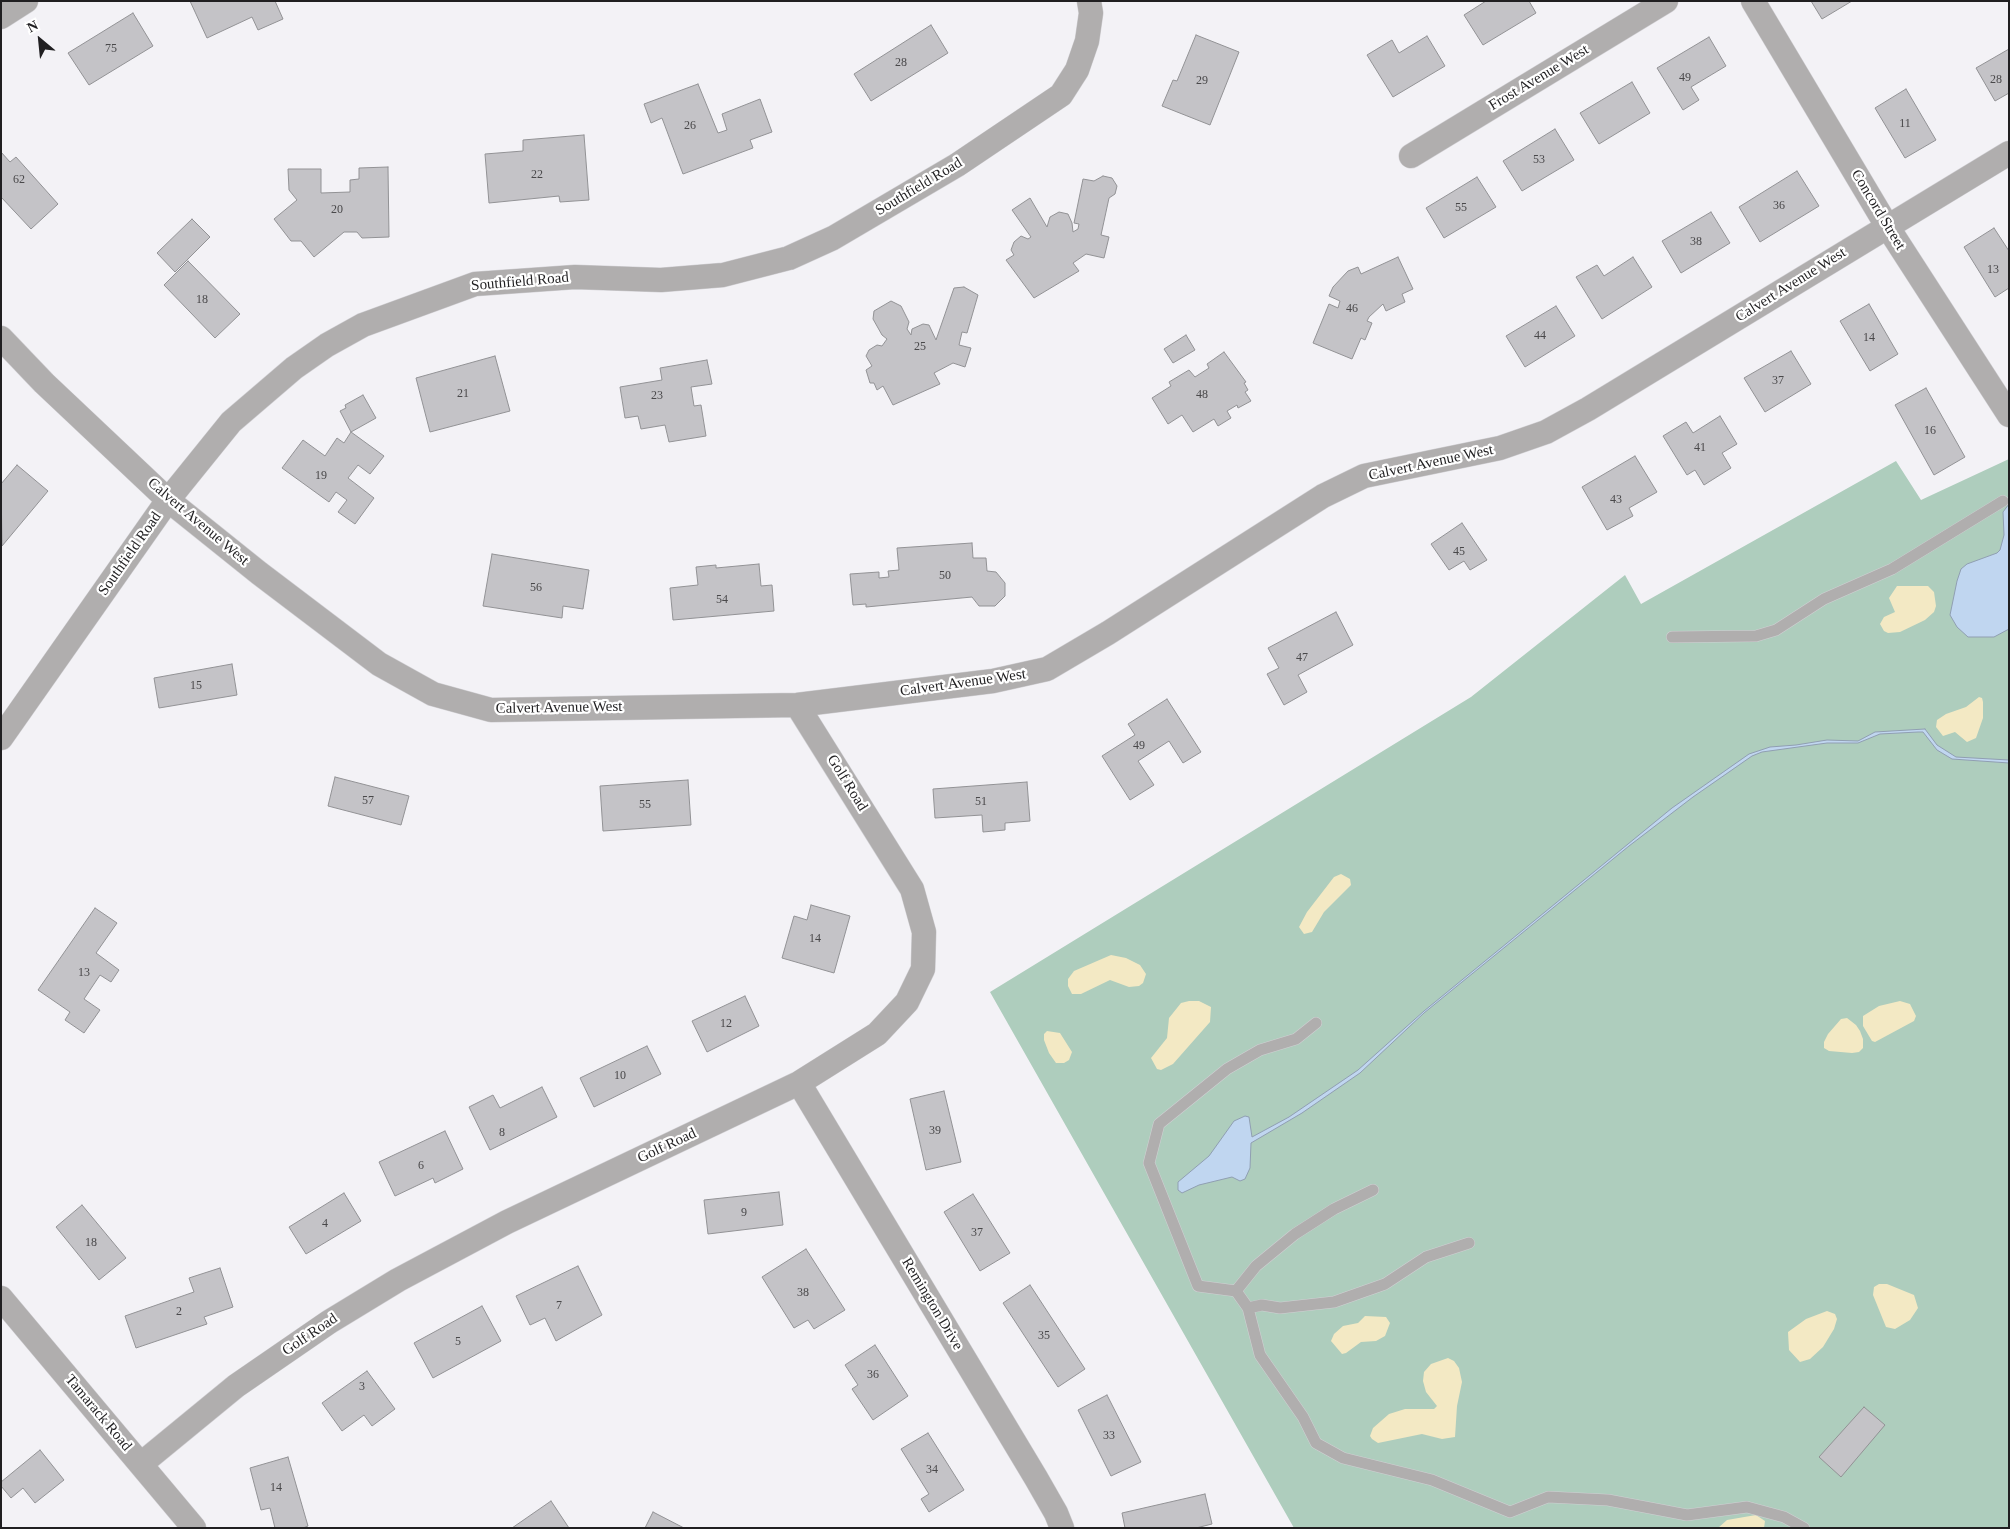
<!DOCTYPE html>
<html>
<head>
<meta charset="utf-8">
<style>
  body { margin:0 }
  #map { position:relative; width:2010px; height:1529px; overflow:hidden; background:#f3f2f6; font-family:Georgia,serif }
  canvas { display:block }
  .frame { position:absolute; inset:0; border:2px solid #201f21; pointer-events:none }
  .north { position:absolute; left:15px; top:15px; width:50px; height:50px; -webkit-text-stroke:4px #fff; paint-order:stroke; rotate:332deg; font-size:14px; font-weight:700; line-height:20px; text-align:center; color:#201f21 }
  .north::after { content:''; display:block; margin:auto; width:18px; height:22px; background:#201f21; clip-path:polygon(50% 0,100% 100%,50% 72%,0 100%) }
</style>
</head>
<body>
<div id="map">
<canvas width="2010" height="1529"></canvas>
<div class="frame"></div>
<div class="north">N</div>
</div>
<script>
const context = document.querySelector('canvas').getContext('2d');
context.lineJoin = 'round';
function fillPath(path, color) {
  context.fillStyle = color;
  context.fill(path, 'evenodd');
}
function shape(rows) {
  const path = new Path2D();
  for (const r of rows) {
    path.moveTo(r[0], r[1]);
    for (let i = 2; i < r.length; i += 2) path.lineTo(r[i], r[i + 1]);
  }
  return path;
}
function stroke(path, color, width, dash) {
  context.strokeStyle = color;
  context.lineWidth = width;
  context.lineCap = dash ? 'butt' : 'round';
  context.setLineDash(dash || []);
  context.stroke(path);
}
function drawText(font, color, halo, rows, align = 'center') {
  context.font = font + ' Georgia,serif';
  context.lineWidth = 4.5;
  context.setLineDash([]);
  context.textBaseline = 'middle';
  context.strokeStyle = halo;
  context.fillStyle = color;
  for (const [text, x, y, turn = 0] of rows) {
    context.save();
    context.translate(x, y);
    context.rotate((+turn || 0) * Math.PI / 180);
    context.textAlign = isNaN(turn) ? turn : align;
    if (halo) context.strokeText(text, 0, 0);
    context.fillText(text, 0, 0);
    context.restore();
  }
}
fillPath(shape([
  [2009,459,2009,1528,1294,1528,990,992,1471,697,1625,575,1641,604,1896,461,1921,500]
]), '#aecdbd');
fillPath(shape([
  [1897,586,1928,586,1934,592,1936,606,1934,612,1925,620,1900,632,1888,633,1884,631,1880,624,1884,617,1895,612,1889,598],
  [1979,697,1982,698,1983,702,1983,718,1976,738,1967,742,1955,732,1943,736,1936,727,1937,720,1946,714,1966,707],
  [1341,874,1350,879,1351,885,1324,912,1312,932,1304,934,1299,927,1307,912,1334,877],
  [1111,955,1126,958,1140,965,1146,974,1143,983,1139,986,1129,987,1110,980,1081,994,1072,994,1068,986,1068,979,1074,971],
  [1189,1001,1199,1001,1211,1007,1210,1022,1173,1064,1161,1070,1157,1069,1151,1058,1167,1038,1169,1018,1181,1003],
  [1900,1001,1910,1004,1916,1016,1914,1021,1875,1042,1872,1041,1863,1026,1863,1016,1879,1006],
  [1847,1018,1856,1025,1860,1031,1863,1039,1863,1048,1859,1052,1852,1053,1829,1051,1824,1048,1824,1042,1828,1034,1841,1019],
  [1047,1031,1060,1033,1072,1052,1069,1060,1064,1063,1056,1063,1049,1053,1044,1040,1044,1034],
  [1879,1284,1887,1284,1914,1295,1918,1308,1910,1320,1895,1329,1886,1327,1873,1295,1874,1287],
  [1827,1311,1835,1314,1837,1319,1834,1329,1823,1347,1810,1359,1800,1362,1789,1350,1788,1332,1806,1319],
  [1365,1316,1386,1317,1390,1323,1385,1336,1376,1341,1361,1342,1346,1353,1342,1354,1331,1341,1334,1334,1343,1326,1358,1323],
  [1448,1358,1454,1361,1459,1368,1462,1382,1457,1406,1455,1437,1442,1439,1422,1434,1378,1443,1372,1439,1370,1436,1373,1428,1389,1414,1405,1409,1434,1409,1437,1406,1426,1392,1423,1381,1424,1372,1431,1364],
  [1756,1515,1765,1521,1764,1528,1718,1528,1727,1520]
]), '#f3e9c4');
const water = shape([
  [2009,504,2009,629,1994,637,1968,637,1957,627,1950,615,1957,581,1961,569,1967,564,1997,553,2000,550,2004,535,2003,512,2009,504],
  [1925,729,1937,745,1956,757,2009,760,2009,763,1952,759,1937,750,1923,732,1918,732,1880,734,1858,743,1827,743,1762,752,1752,756,1693,797,1629,846,1424,1013,1360,1073,1302,1113,1251,1143,1250,1168,1245,1179,1240,1181,1232,1177,1199,1185,1182,1193,1178,1190,1178,1182,1209,1156,1234,1121,1245,1116,1249,1117,1252,1137,1289,1117,1358,1070,1424,1011,1672,808,1749,754,1770,747,1796,745,1827,740,1858,741,1875,732,1925,729]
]);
fillPath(water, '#c0d6f0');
stroke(water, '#909fb2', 1);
const building = shape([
  [190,1,275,1,283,19,258,30,252,17,207,38,190,1],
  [1486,1,1529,1,1536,13,1483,45,1464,15,1486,1],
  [1811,1,1852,1,1822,19,1811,1],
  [133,13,153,46,89,85,68,53,133,13],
  [931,25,948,53,871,101,854,74,931,25],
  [1196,35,1239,52,1210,125,1162,106,1173,80,1177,81,1196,35],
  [1427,36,1445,66,1393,97,1367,55,1392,40,1399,53,1427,36],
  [1709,37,1726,66,1691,87,1699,100,1683,110,1657,68,1709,37],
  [2009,49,2009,93,1995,101,1976,68,2009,49],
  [1632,82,1650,113,1599,144,1580,113,1632,82],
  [698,84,718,133,727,130,722,114,760,99,772,132,750,140,753,148,683,174,662,118,651,123,644,104,698,84],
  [1906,89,1936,140,1905,158,1875,108,1906,89],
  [1555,129,1574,160,1522,191,1503,161,1555,129],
  [584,135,589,200,560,202,559,196,489,203,485,154,523,151,523,140,584,135],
  [1,152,10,162,16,157,58,204,31,229,1,197,1,152],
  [388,167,389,237,362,238,357,232,344,232,314,257,301,241,291,241,274,219,297,200,289,190,288,169,321,169,321,193,350,192,350,180,359,179,359,168,388,167],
  [1797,171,1819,206,1760,242,1739,207,1797,171],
  [1103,176,1112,178,1117,186,1115,194,1109,198,1101,235,1109,237,1104,258,1086,254,1073,263,1079,271,1034,298,1006,260,1014,255,1011,250,1014,242,1021,236,1028,239,1031,237,1012,210,1030,198,1047,227,1050,217,1059,212,1068,214,1072,223,1073,232,1078,229,1079,224,1074,223,1083,179,1094,181,1103,176],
  [1477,177,1496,207,1444,238,1426,208,1477,177],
  [1711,212,1730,243,1681,273,1662,241,1711,212],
  [192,219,210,237,175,272,157,253,192,219],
  [1994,228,2009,251,2009,288,1995,297,1964,247,1994,228],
  [1398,257,1413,289,1402,294,1405,302,1386,311,1383,304,1369,317,1367,321,1372,323,1365,340,1361,338,1352,359,1313,343,1329,304,1338,308,1340,301,1329,296,1333,287,1348,271,1358,267,1361,274,1398,257],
  [1633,257,1652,287,1602,319,1576,277,1597,265,1604,276,1633,257],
  [188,261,240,314,215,338,164,285,188,261],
  [964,287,978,295,967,333,962,332,959,345,971,348,965,367,953,363,934,373,940,384,893,405,883,386,877,390,874,383,870,383,866,370,872,366,866,356,869,350,877,345,882,346,887,339,882,335,873,319,874,311,891,301,901,306,909,322,907,329,911,335,912,329,923,324,929,325,936,340,954,288,964,287],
  [1869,304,1898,354,1870,371,1840,321,1869,304],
  [1556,306,1575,336,1525,367,1506,336,1556,306],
  [1186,335,1195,350,1173,363,1164,349,1186,335],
  [1791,351,1811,384,1765,412,1744,378,1791,351],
  [1224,352,1246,382,1244,383,1248,390,1245,392,1251,401,1238,408,1237,405,1227,411,1231,418,1218,426,1214,419,1193,432,1182,415,1168,424,1152,398,1171,386,1169,382,1189,370,1195,377,1209,368,1207,364,1224,352],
  [495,356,510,411,430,432,416,378,495,356],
  [707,360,712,384,691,387,694,406,701,405,706,436,669,442,665,425,641,429,638,416,625,418,620,387,662,380,660,368,707,360],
  [1926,388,1965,457,1934,475,1895,405,1926,388],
  [363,395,376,418,351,432,340,411,346,408,345,405,363,395],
  [1720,416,1737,444,1722,453,1731,468,1704,485,1695,470,1687,475,1663,436,1686,422,1693,433,1720,416],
  [351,432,384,456,370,474,358,465,348,478,374,498,355,524,338,512,347,500,336,492,329,502,282,468,303,440,325,456,337,438,344,443,351,432],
  [1635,456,1657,492,1629,508,1633,516,1607,530,1582,487,1635,456],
  [17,465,48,491,2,546,1,484,17,465],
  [1462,523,1487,560,1470,570,1464,561,1449,570,1431,544,1462,523],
  [972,543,973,558,986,558,987,571,996,572,1005,583,1005,596,995,606,979,606,972,597,866,607,866,604,853,605,850,574,879,572,879,578,889,577,888,571,899,570,897,548,972,543],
  [492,554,589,570,583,609,563,606,562,618,483,606,492,554],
  [759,564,761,586,772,585,774,611,673,620,670,588,698,585,696,567,716,565,716,568,759,564],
  [1336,612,1353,645,1298,675,1307,692,1284,705,1267,674,1279,668,1268,648,1336,612],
  [232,664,237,695,159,708,154,678,232,664],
  [1167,699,1201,752,1183,763,1169,741,1138,761,1154,785,1130,800,1102,756,1135,735,1128,724,1167,699],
  [335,777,409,796,401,825,328,806,335,777],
  [688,780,691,825,603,831,600,786,688,780],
  [1027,782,1030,821,1005,823,1005,830,983,832,982,815,935,818,933,789,1027,782],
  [811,905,850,916,834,973,782,958,794,916,807,920,811,905],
  [95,908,117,923,96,953,119,970,111,982,100,975,84,999,100,1010,84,1033,65,1020,70,1012,38,990,95,908],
  [745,996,759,1026,707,1052,692,1021,745,996],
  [647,1046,661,1074,594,1107,580,1078,647,1046],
  [542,1087,557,1117,490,1150,469,1107,493,1095,500,1108,542,1087],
  [944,1091,961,1162,926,1170,910,1099,944,1091],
  [445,1131,463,1169,435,1183,433,1178,395,1196,379,1162,445,1131],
  [779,1192,783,1225,708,1234,704,1200,779,1192],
  [344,1193,361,1221,306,1254,289,1227,344,1193],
  [973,1194,1010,1253,980,1271,944,1212,973,1194],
  [82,1205,126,1258,99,1280,56,1227,82,1205],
  [806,1249,845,1310,814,1329,808,1320,794,1328,762,1277,806,1249],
  [578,1266,602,1315,556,1341,545,1318,530,1325,516,1296,578,1266],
  [220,1268,233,1307,204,1317,207,1324,136,1348,125,1316,194,1292,189,1278,220,1268],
  [1030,1285,1085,1369,1058,1387,1003,1303,1030,1285],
  [482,1306,501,1341,433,1378,414,1343,482,1306],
  [875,1345,908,1396,873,1420,852,1389,858,1385,845,1365,875,1345],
  [367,1371,395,1409,372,1426,364,1415,342,1431,322,1403,367,1371],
  [1107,1395,1141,1462,1111,1476,1078,1410,1107,1395],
  [1864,1407,1885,1425,1841,1477,1819,1457,1864,1407],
  [928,1433,964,1490,929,1512,921,1499,929,1494,901,1449,928,1433],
  [40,1450,64,1480,35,1503,23,1488,11,1498,1,1486,1,1482,40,1450],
  [288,1457,308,1526,303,1528,275,1528,270,1508,261,1510,250,1468,288,1457],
  [1205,1494,1212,1524,1196,1528,1125,1528,1122,1513,1205,1494],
  [551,1501,569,1528,512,1528,551,1501],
  [653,1512,684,1528,645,1528,653,1512]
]);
fillPath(building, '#c4c3c7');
stroke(building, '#929295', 1);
const service = shape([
  [1672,637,1756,636,1776,630,1824,599,1892,569,2003,501],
  [1316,1023,1296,1039,1260,1050,1227,1069,1159,1124,1149,1163,1198,1286,1236,1291,1248,1308,1260,1355,1303,1417,1316,1443,1343,1458,1432,1480,1510,1512,1548,1497,1608,1500,1687,1515,1747,1507,1784,1517,1804,1528],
  [1236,1291,1256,1266,1295,1234,1334,1209,1373,1190],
  [1248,1308,1262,1305,1280,1308,1334,1302,1385,1284,1426,1257,1469,1243]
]);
const minor = shape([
  [1753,1,1887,226,2009,415],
  [1,17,26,1],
  [1411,156,1666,1],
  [1,338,44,383,168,500,259,573,379,664,433,694,491,710,797,705,993,681,1047,669,1108,633,1323,496,1364,476,1500,448,1546,432,1588,409,2009,153],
  [1,738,168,500,231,422,294,368,327,345,363,325,475,284,575,277,661,280,723,275,789,258,833,238,957,165,1061,95,1077,70,1087,41,1091,13,1089,1],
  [799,1083,1036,1478,1056,1513,1062,1528],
  [1,1298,194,1528],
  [141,1464,236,1386,329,1322,398,1280,507,1222,799,1083,877,1034,907,1002,923,969,924,932,912,889,797,705]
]);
stroke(service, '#d1d0d4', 12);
stroke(minor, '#d1d0d4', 25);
stroke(service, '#b0aeae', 11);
stroke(minor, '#b0aeae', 24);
drawText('12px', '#49484a', null, [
  ["75",111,49],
  ["28",901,63],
  ["49",1685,78],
  ["28",1996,80],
  ["29",1202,81],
  ["11",1905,124],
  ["26",690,126],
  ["53",1539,160],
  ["22",537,175],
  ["62",19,180],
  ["36",1779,206],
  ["55",1461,208],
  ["20",337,210],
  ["38",1696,242],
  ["13",1993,270],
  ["18",202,300],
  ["46",1352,309],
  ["44",1540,336],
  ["14",1869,338],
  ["25",920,347],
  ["37",1778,381],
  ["21",463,394],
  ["48",1202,395],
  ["23",657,396],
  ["16",1930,431],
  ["41",1700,448],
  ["19",321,476],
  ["43",1616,500],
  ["45",1459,552],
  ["50",945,576],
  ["56",536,588],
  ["54",722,600],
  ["47",1302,658],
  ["15",196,686],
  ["49",1139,746],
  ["57",368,801],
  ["51",981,802],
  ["55",645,805],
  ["14",815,939],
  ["13",84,973],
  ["12",726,1024],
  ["10",620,1076],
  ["39",935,1131],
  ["8",502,1133],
  ["6",421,1166],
  ["9",744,1213],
  ["4",325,1224],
  ["37",977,1233],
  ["18",91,1243],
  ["38",803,1293],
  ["7",559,1306],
  ["2",179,1312],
  ["35",1044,1336],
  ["5",458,1342],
  ["36",873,1375],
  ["3",362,1387],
  ["33",1109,1436],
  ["34",932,1470],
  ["14",276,1488]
]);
drawText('15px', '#201f21', '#fff', [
  ["Frost Avenue West",1539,78,-31],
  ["Southfield Road",919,187,-31],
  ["Concord Street",1878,210,59],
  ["Southfield Road",520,282,-5],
  ["Calvert Avenue West",1791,285,-32],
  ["Calvert Avenue West",1431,463,-12],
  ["Calvert Avenue West",198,522,40],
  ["Southfield Road",130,554,-55],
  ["Calvert Avenue West",963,683,-8],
  ["Calvert Avenue West",559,708,-1],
  ["Golf Road",847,783,58],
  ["Golf Road",667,1146,-25],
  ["Remington Drive",932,1304,59],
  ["Golf Road",310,1335,-34],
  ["Tamarack Road",98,1413,50]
]);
</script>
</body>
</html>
